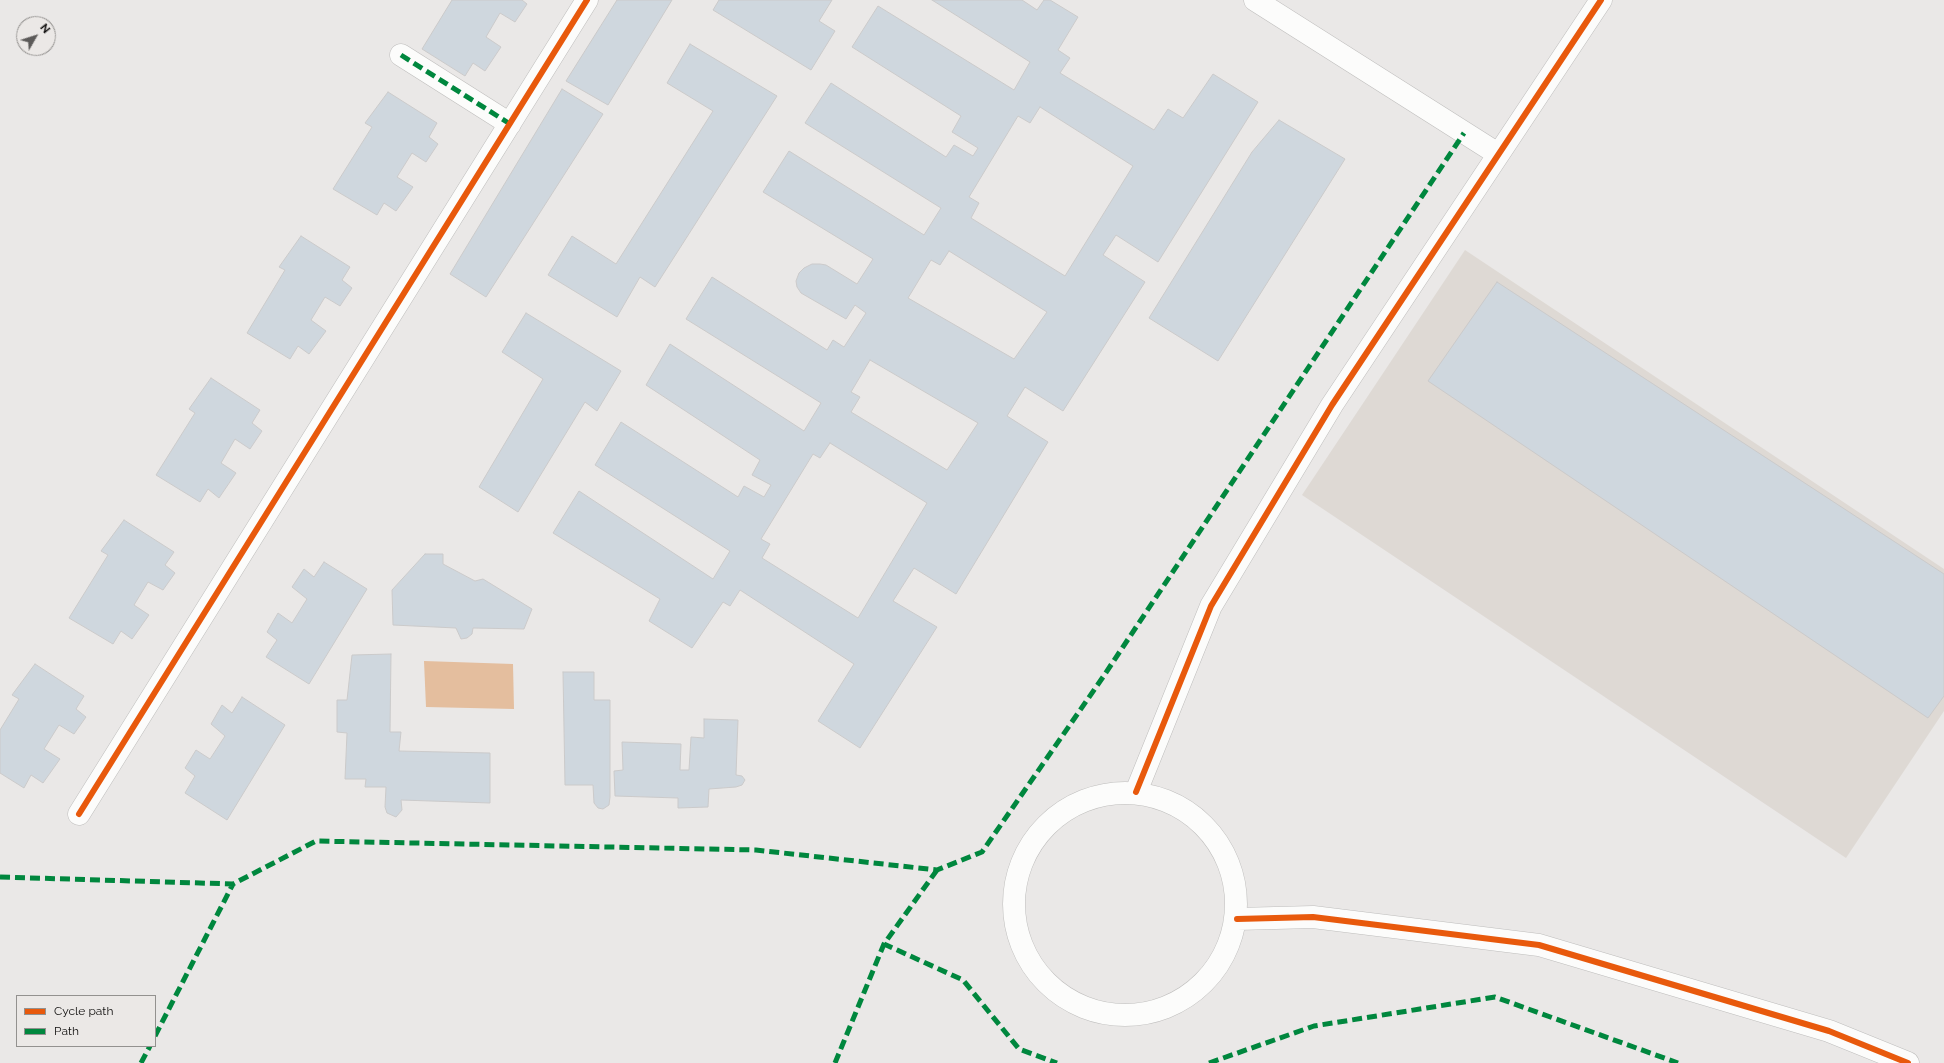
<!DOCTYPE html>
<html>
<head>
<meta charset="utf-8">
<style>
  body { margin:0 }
  #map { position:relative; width:1944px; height:1063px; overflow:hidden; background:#eae8e7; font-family:Raleway,sans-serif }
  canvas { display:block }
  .legend { position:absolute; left:16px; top:995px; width:140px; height:52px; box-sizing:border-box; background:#ebe8e6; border:1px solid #93918f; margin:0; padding:5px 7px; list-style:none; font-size:12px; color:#0f0e0d }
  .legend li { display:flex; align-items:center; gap:8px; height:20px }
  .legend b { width:20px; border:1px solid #93918f }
  .north { position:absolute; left:16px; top:16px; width:40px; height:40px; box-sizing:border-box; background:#ebe8e6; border:1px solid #93918f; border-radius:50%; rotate:51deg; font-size:11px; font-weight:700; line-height:16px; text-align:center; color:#0f0e0d }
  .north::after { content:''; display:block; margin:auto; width:14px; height:18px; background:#5c5a59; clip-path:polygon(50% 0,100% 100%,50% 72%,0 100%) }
</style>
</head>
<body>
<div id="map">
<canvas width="1944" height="1063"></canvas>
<ul class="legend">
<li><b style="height:5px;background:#e8590c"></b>Cycle path</li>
<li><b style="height:5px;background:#00873e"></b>Path</li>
</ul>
<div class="north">N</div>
</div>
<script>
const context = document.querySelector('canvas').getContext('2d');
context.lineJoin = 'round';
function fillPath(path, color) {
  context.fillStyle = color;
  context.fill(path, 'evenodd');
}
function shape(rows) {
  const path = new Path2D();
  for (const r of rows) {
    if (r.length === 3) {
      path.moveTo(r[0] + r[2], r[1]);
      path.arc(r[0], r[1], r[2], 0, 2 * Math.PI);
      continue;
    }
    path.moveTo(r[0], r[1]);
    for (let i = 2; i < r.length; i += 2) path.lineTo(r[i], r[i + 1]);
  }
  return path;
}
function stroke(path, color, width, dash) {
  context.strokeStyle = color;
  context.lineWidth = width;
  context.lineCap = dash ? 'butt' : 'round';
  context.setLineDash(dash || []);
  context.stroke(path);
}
fillPath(shape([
  [1465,250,1944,569,1944,711,1846,858,1302,495]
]), '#ded9d4');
fillPath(shape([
  [424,661,513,664,514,709,426,707]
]), '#e4be9e');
const building = shape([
  [452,0,522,0,527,4,515,22,500,13,486,37,501,47,485,71,473,63,465,76,422,49,452,0],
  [617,0,672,0,608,105,566,81,617,0],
  [719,0,832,0,819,21,835,31,811,70,713,10,719,0],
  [932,0,1022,0,1037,10,1044,0,1050,0,1078,17,1058,50,1070,58,1060,73,1154,130,1168,109,1183,118,1213,74,1258,102,1158,262,1116,235,1103,255,1145,282,1063,411,1025,387,1007,416,1048,442,956,594,914,568,893,601,937,627,860,748,818,721,854,664,740,590,730,606,723,602,692,648,649,621,660,599,553,533,579,491,713,579,730,551,595,465,621,422,738,497,744,486,764,497,771,485,752,475,760,460,646,385,670,344,804,431,821,403,686,319,712,277,827,350,833,340,844,347,866,313,855,305,846,319,801,293,797,287,796,281,799,273,804,268,812,264,820,264,826,265,857,284,873,259,763,192,789,151,924,235,941,208,805,123,831,83,946,157,954,145,973,156,978,148,952,132,961,116,852,47,878,6,1014,90,1030,62,932,0],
  [1040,107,1133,166,1065,276,971,218,979,203,969,197,1018,116,1030,123,1040,107],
  [949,251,1047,312,1014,359,908,298,931,260,940,265,949,251],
  [870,360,978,423,947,470,851,412,860,397,851,392,870,360],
  [830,443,927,503,858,618,762,558,770,544,761,539,813,454,820,458,830,443],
  [690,44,777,96,655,287,640,277,617,317,548,275,572,236,616,264,713,111,667,83,690,44],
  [562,89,603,114,486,297,450,274,562,89],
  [388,92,437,123,429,137,438,144,426,162,412,153,397,177,413,187,396,211,384,203,377,215,333,189,372,127,365,123,388,92],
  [1279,120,1345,159,1218,361,1149,318,1252,152,1279,120],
  [301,236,350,267,342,280,352,288,340,306,325,297,311,320,326,331,309,354,298,346,290,359,247,333,285,270,279,267,301,236],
  [1497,282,1944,574,1944,696,1928,718,1428,381,1497,282],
  [526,313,621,371,597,411,585,402,518,512,479,487,543,379,502,352,526,313],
  [211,378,260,410,252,423,262,431,250,449,235,439,221,463,236,473,219,498,208,489,200,502,156,475,195,413,189,409,211,378],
  [124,520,174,552,165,565,175,573,163,590,148,582,134,605,149,615,132,639,121,631,113,644,69,618,108,555,101,551,124,520],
  [425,554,443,554,443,564,475,581,483,579,532,609,524,629,473,628,472,634,467,638,461,639,456,628,393,625,392,590,425,554],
  [324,562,367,589,309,684,266,657,277,640,267,632,278,613,292,623,307,599,292,587,304,569,314,577,324,562],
  [391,654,390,732,401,732,399,751,490,753,490,803,401,800,402,810,396,817,387,813,385,807,386,787,365,787,366,779,345,779,347,733,337,732,337,700,347,700,352,655,391,654],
  [35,664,84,696,76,709,86,717,74,734,59,725,44,749,60,759,43,783,31,775,24,788,0,773,0,730,19,699,12,695,35,664],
  [563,672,594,672,594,700,610,700,610,797,609,805,603,809,598,808,594,803,593,785,565,785,563,672],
  [242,697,285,725,227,820,185,793,195,776,185,768,196,750,210,759,225,736,211,724,222,705,232,713,242,697],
  [704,719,738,720,736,775,742,776,745,780,742,785,736,787,709,789,708,807,678,808,678,798,615,796,614,771,623,770,622,742,681,744,680,770,689,770,691,737,704,738,704,719]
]);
fillPath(building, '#cfd7de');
stroke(building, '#cbcaca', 1);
const street = shape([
  [1255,0,1498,154],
  [401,55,510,124],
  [1136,792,1211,606,1332,405,1601,0],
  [1125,904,111],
  [79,814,587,0],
  [1237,919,1313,917,1539,945,1829,1031,1908,1063]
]);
stroke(street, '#bebdbc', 23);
stroke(street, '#fcfcfb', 22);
stroke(shape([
  [401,55,510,124],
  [937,870,884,944,963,980,1019,1049,1057,1063],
  [0,877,233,884,316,841,756,850,937,870,982,852,1103,677,1464,133],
  [155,1036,233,884],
  [141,1063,150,1046],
  [835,1063,884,944],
  [1209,1063,1314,1026,1495,997,1678,1063]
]), '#00873e', 5, [10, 5]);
stroke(shape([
  [1136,792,1211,606,1332,405,1601,0],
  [79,814,587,0],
  [1237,919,1313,917,1539,945,1829,1031,1908,1063]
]), '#e8590c', 6);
</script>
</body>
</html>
